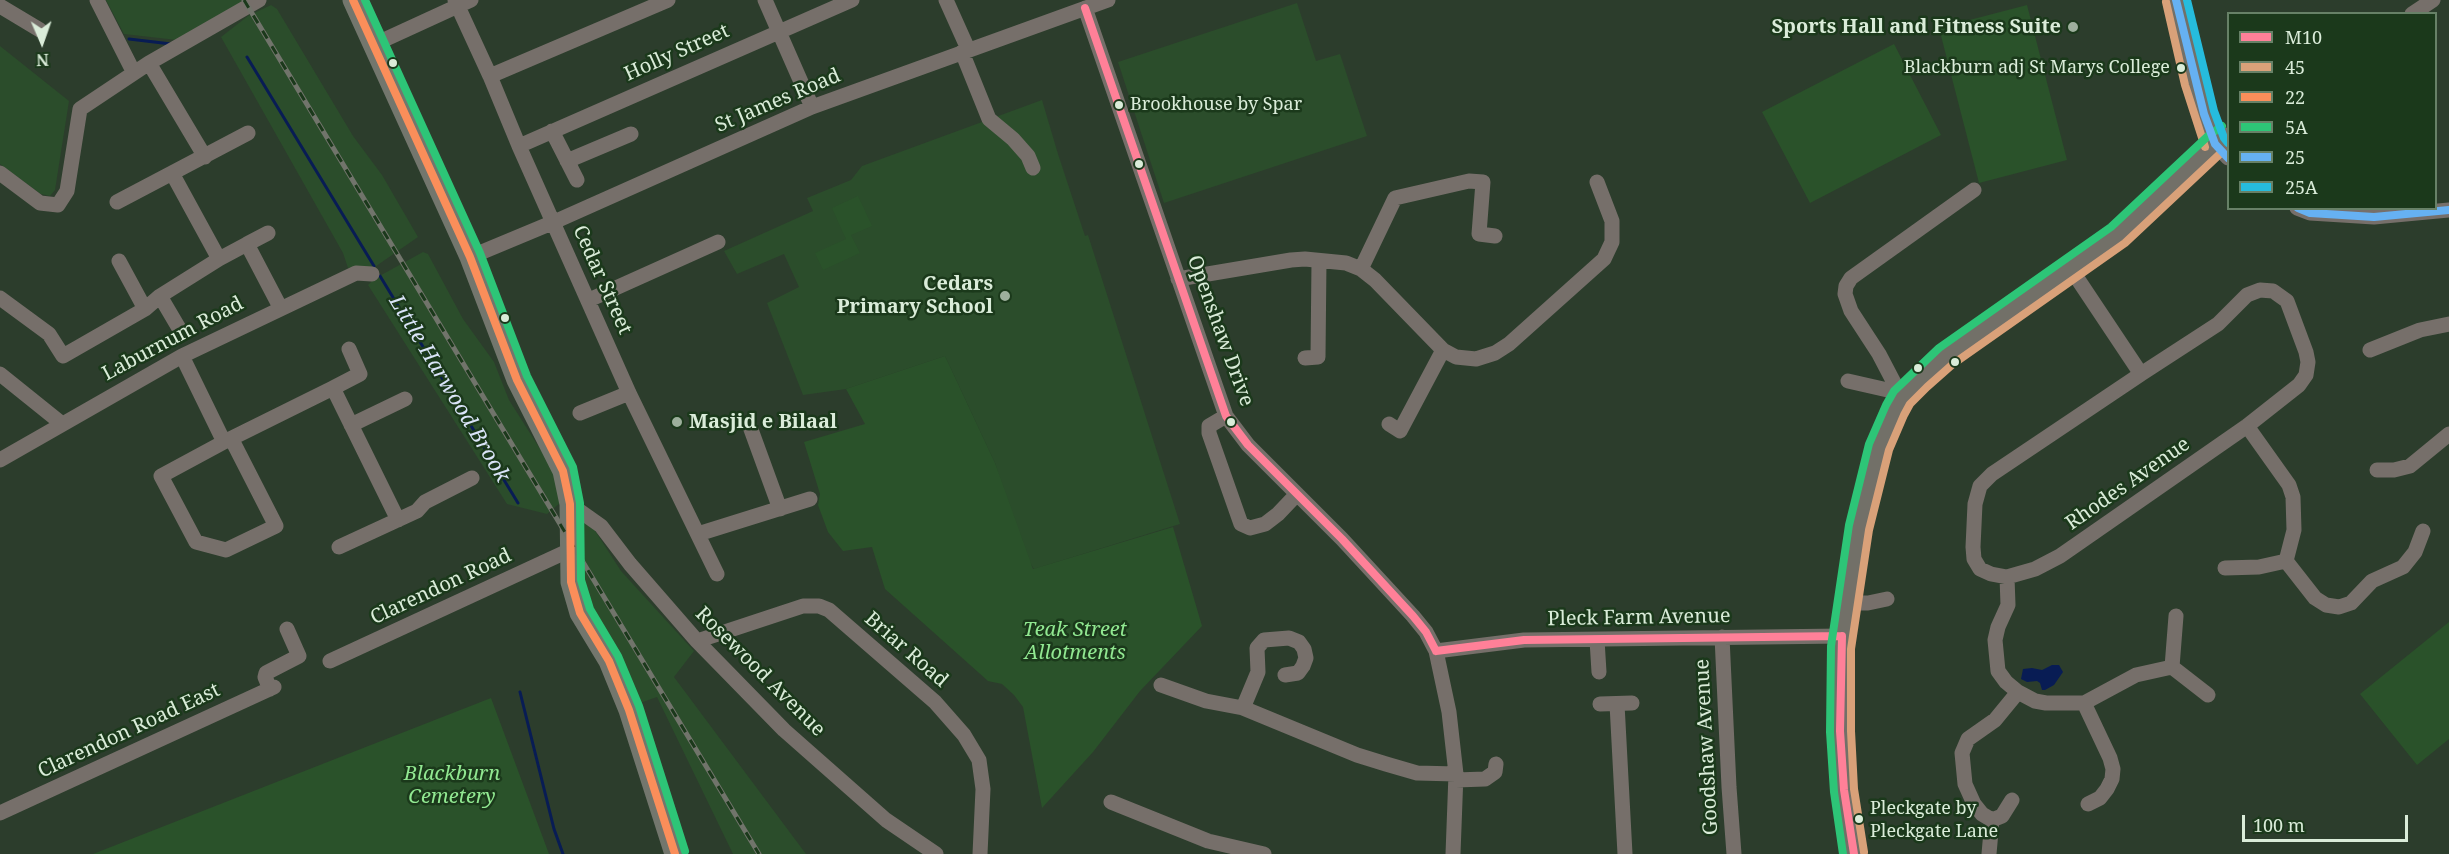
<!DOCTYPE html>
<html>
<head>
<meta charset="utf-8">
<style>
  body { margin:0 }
  #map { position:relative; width:2449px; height:854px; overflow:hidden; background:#2c3d2c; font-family:"Noto Serif",serif }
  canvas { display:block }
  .legend { position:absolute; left:2227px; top:12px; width:210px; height:198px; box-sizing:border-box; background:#1b391b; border:2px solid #678167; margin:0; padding:8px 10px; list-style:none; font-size:18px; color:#daecd9 }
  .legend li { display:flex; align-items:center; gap:12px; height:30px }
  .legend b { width:30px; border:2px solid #678167 }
  .north { position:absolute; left:12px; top:12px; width:60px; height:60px; -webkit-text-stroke:4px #1b391b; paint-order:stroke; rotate:178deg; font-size:16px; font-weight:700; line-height:24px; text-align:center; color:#daecd9 }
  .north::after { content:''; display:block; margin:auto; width:21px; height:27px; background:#daecd9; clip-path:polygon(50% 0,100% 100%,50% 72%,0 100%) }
  .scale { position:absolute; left:2242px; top:815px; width:166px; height:27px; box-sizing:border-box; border:3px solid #daecd9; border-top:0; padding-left:8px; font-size:18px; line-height:21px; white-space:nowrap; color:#daecd9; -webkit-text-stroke:4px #1b391b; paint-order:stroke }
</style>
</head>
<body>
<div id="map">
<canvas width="2449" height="854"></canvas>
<ul class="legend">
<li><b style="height:8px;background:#ff8098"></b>M10</li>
<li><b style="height:8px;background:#d9a179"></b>45</li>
<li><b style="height:8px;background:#fa8e5a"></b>22</li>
<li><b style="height:8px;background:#2dc577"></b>5A</li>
<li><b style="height:8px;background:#66b1f2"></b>25</li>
<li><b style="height:8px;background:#26bcdd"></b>25A</li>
</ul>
<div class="north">N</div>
<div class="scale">100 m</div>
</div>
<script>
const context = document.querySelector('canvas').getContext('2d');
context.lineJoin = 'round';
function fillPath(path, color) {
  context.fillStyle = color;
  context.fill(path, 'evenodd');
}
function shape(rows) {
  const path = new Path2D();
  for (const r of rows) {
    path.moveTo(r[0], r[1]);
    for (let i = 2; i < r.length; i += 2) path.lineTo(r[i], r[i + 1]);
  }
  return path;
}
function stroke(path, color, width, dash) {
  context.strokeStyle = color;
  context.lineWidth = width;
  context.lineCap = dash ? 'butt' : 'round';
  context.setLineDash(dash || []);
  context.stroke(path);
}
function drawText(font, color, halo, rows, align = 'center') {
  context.font = font + ' "Noto Serif",serif';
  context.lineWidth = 5;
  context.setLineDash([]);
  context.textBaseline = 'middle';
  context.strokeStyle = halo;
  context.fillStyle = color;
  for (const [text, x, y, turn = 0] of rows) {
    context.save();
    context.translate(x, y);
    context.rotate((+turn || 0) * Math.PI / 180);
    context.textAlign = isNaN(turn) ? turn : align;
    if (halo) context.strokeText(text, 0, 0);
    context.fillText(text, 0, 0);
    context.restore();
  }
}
fillPath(shape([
  [106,0,253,0,177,40,124,34],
  [1297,3,1316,61,1340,54,1367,136,1164,203,1118,62],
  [271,5,277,9,353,136,382,175,418,237,369,271,360,267,348,268,343,253,221,37,248,16],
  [0,46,69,101,55,190,50,196,41,194,0,164],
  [1042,100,1058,154,1085,236,1088,235,1180,524,1034,569,1020,546,995,463,945,356,846,389,803,395,767,303,799,287,784,254,737,274,724,251,813,211,807,198,851,180,862,166],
  [423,252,428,254,463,319,494,362,509,400,554,471,560,503,547,514,507,504,368,285,374,279],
  [583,522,592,526,621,571,694,651,674,677,806,854,733,854,657,697,637,704,628,671,587,597,583,574]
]), '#2b4d2b');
fillPath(shape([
  [2027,5,2067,160,1979,183,1939,28],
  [1894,44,1941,135,1810,203,1762,112],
  [858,196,872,226,851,235,860,253,823,270,815,253,846,239,832,208],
  [945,356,995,463,1033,569,1173,527,1202,626,1140,691,1093,752,1042,808,1023,707,1014,695,1002,684,988,681,885,589,872,547,843,551,828,532,818,505,820,494,804,442,865,424,846,389],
  [2449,622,2449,739,2417,765,2360,694],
  [491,698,549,854,93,854,353,752]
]), '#2a522a');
fillPath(shape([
  [2052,665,2059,665,2063,672,2054,685,2045,690,2042,690,2040,683,2037,681,2027,682,2021,679,2023,669,2032,668,2042,670]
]), '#081c54');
stroke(shape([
  [129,39,171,44],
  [247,57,374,266],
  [380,276,518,503],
  [520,692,554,829,563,854]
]), '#081c54', 3);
stroke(shape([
  [97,0,134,73],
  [455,0,490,76,519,146,629,393,717,574],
  [765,0,812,107],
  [946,0,968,49],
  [0,6,40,30],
  [1085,8,1226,416,1248,445,1342,539,1413,616,1426,632,1436,651,1449,712,1456,774,1453,854],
  [2412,14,2433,0],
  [375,44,471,0],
  [962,52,989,119,1013,139,1028,156,1033,168],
  [149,63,205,157],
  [490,76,668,0],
  [552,131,577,180],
  [2228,135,2215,144,2228,158],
  [519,146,852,0],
  [567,161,631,134],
  [0,173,40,203,58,205,67,191,80,109,149,63,259,0],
  [172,173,219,259,247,244,280,307],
  [117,202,248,133],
  [2297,208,2310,213,2374,217,2449,210],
  [247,244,268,233],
  [470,257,554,222,812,107,1108,0],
  [119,261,145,309],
  [1361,269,1395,198,1469,181,1483,182,1479,234,1495,236],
  [2071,269,2141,374,2218,324,2247,295,2260,290,2273,291,2287,301,2306,352,2308,362,2306,375,2299,385,2247,426,2060,556,2035,569,2007,577,1991,574,1980,569,1974,559,1973,547,1975,504,1980,486,1992,474,2141,374],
  [1178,279,1291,260,1305,259,1346,263,1361,269,1375,280,1443,350,1456,357,1476,359,1495,353,1509,344,1604,259,1612,242,1612,221,1597,182],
  [0,298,49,334,63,356,145,309,160,296],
  [589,300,718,242],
  [180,330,160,296,219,259],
  [2370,350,2420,330,2449,324],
  [182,356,224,442,333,388,398,520],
  [1305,358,1318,357,1319,261],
  [0,374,61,423],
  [1848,381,1892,391,1901,398],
  [333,388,360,374,349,349],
  [1902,398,1879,354,1851,311,1845,294,1846,286,1851,278,1974,190],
  [580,413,629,393],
  [1226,416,1209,426,1209,433,1241,524,1250,528,1265,524,1278,514,1297,494],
  [749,424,780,509],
  [1389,424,1400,431,1443,350],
  [351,425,405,399],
  [2247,426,2289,485,2293,497,2294,530,2286,561,2315,598,2326,605,2339,607,2351,603,2372,581,2403,567,2415,552,2423,531],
  [224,442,161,476,196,542,226,550,276,526,232,440],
  [0,460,182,356,356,273,372,274],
  [2377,470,2394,470,2410,466,2449,434],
  [570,504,601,526,630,564,697,641,784,730,886,820,936,854],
  [698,534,810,499],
  [339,547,417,511,425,502,472,478],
  [2225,568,2259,567,2286,561],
  [2007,577,2008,605,1998,627,1995,640,1998,671,2006,682,2018,692,2035,701,2046,703,2084,703,2136,675,2172,667,2176,616],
  [1846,603,1868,603,1887,599],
  [1722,637,1729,787,1734,854],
  [1597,640,1599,672],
  [697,641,803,606,819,606,829,610,935,702,964,735,979,760,983,789,980,854],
  [1436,651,1524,640,1842,636],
  [330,661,570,550],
  [2172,667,2208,695],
  [1161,685,1206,701,1243,708,1357,755,1386,764,1417,773,1456,774],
  [270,689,265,677,266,673,299,656,287,629],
  [2084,703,2110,758,2113,769,2112,779,2107,789,2100,798,2088,804],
  [1600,704,1632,703],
  [1617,704,1625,854],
  [1243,708,1258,672,1257,648,1264,640,1289,638,1299,642,1304,649,1306,658,1303,666,1298,673,1285,675],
  [1456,780,1485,779,1495,772,1496,764],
  [2012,800,2002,816,1992,820,1982,814,1974,804,1965,784,1962,753,1968,739,1995,720,2018,692],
  [1111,802,1208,841,1264,854],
  [0,813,274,687],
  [1989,854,1992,820]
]), '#766f6a', 15);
stroke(shape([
  [1854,854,1844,790,1840,731,1841,648,1859,528,1879,447,1888,423,1902,398,1920,379,1946,356,2118,235,2215,144,2195,83,2176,0]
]), '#727068', 18);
stroke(shape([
  [353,0,470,257,517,380,563,471,570,504,571,582,580,613,609,661,629,710,675,854]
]), '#73766d', 21);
const rail = shape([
  [244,0,759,854]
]);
stroke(rail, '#71746b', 5);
stroke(rail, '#1b391b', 3, [9]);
stroke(shape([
  [1085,8,1226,416,1248,445,1342,539,1413,616,1426,632,1436,651],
  [1842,636,1840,731,1844,790,1854,854],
  [1436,651,1524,640,1842,636]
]), '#ff8098', 8);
stroke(shape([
  [2166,2,2185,85,2205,147],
  [1864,852,1854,789,1851,731,1851,649,1869,530,1889,450,1904,415,1910,404,1927,387,1953,364,2125,243,2222,152]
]), '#d9a179', 8);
stroke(shape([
  [353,0,470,257,517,380,563,471,570,504,571,582,580,613,609,661,629,710,675,854]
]), '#fa8e5a', 8);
stroke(shape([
  [365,0,480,253,527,376,573,467,580,503,581,580,590,609,618,656,639,706,685,851],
  [1843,854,1834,792,1830,732,1831,646,1849,525,1869,444,1886,405,1894,391,1939,348,2111,227,2208,136,2222,126]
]), '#2dc577', 8);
stroke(shape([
  [2176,0,2204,114,2215,144,2228,158],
  [2298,208,2310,213,2374,217,2449,210]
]), '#66b1f2', 8);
stroke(shape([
  [2187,0,2214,111,2224,138,2228,143]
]), '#26bcdd', 8);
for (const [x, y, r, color] of [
  [2073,27,6,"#9daf9c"],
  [393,63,5,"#daecd9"],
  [2181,68,5,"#daecd9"],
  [1119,105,5,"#daecd9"],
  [1139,164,5,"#daecd9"],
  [1005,296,6,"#9daf9c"],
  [505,318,5,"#daecd9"],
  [1955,362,5,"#daecd9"],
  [1918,368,5,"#daecd9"],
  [677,422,6,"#9daf9c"],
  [1231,422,5,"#daecd9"],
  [1859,819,5,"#daecd9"]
]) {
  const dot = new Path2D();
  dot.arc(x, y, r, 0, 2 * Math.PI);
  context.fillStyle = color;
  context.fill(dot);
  stroke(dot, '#1b391b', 2);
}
drawText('18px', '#daecd9', '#1b391b', [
  ["Blackburn adj St Marys College",2170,68,"right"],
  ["Brookhouse by Spar",1130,105],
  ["Pleckgate by",1870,809],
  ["Pleckgate Lane",1870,832]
], 'left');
drawText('bold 20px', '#daecd9', '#1b391b', [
  ["Sports Hall and Fitness Suite",2061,27],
  ["Cedars",993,284],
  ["Primary School",993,307],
  ["Masjid e Bilaal",689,422,"left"]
], 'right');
drawText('20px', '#daecd9', '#1b391b', [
  ["Holly Street",677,53,-24],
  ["St James Road",778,101,-23],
  ["Cedar Street",602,280,66],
  ["Openshaw Drive",1220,331,70],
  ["Laburnum Road",173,339,-28],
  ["Rhodes Avenue",2128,484,-35],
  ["Clarendon Road",441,587,-25],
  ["Pleck Farm Avenue",1639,618,-1],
  ["Briar Road",906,650,41],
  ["Rosewood Avenue",760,672,45],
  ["Clarendon Road East",129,731,-25],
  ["Goodshaw Avenue",1707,747,-93]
]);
drawText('italic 20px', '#91e891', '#1b391b', [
  ["Teak Street",1075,630],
  ["Allotments",1075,653],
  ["Blackburn",452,774],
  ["Cemetery",452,797]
]);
drawText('italic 21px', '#dae4f8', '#1b391b', [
  ["Little Harwood Brook",449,389,59]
]);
</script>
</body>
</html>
